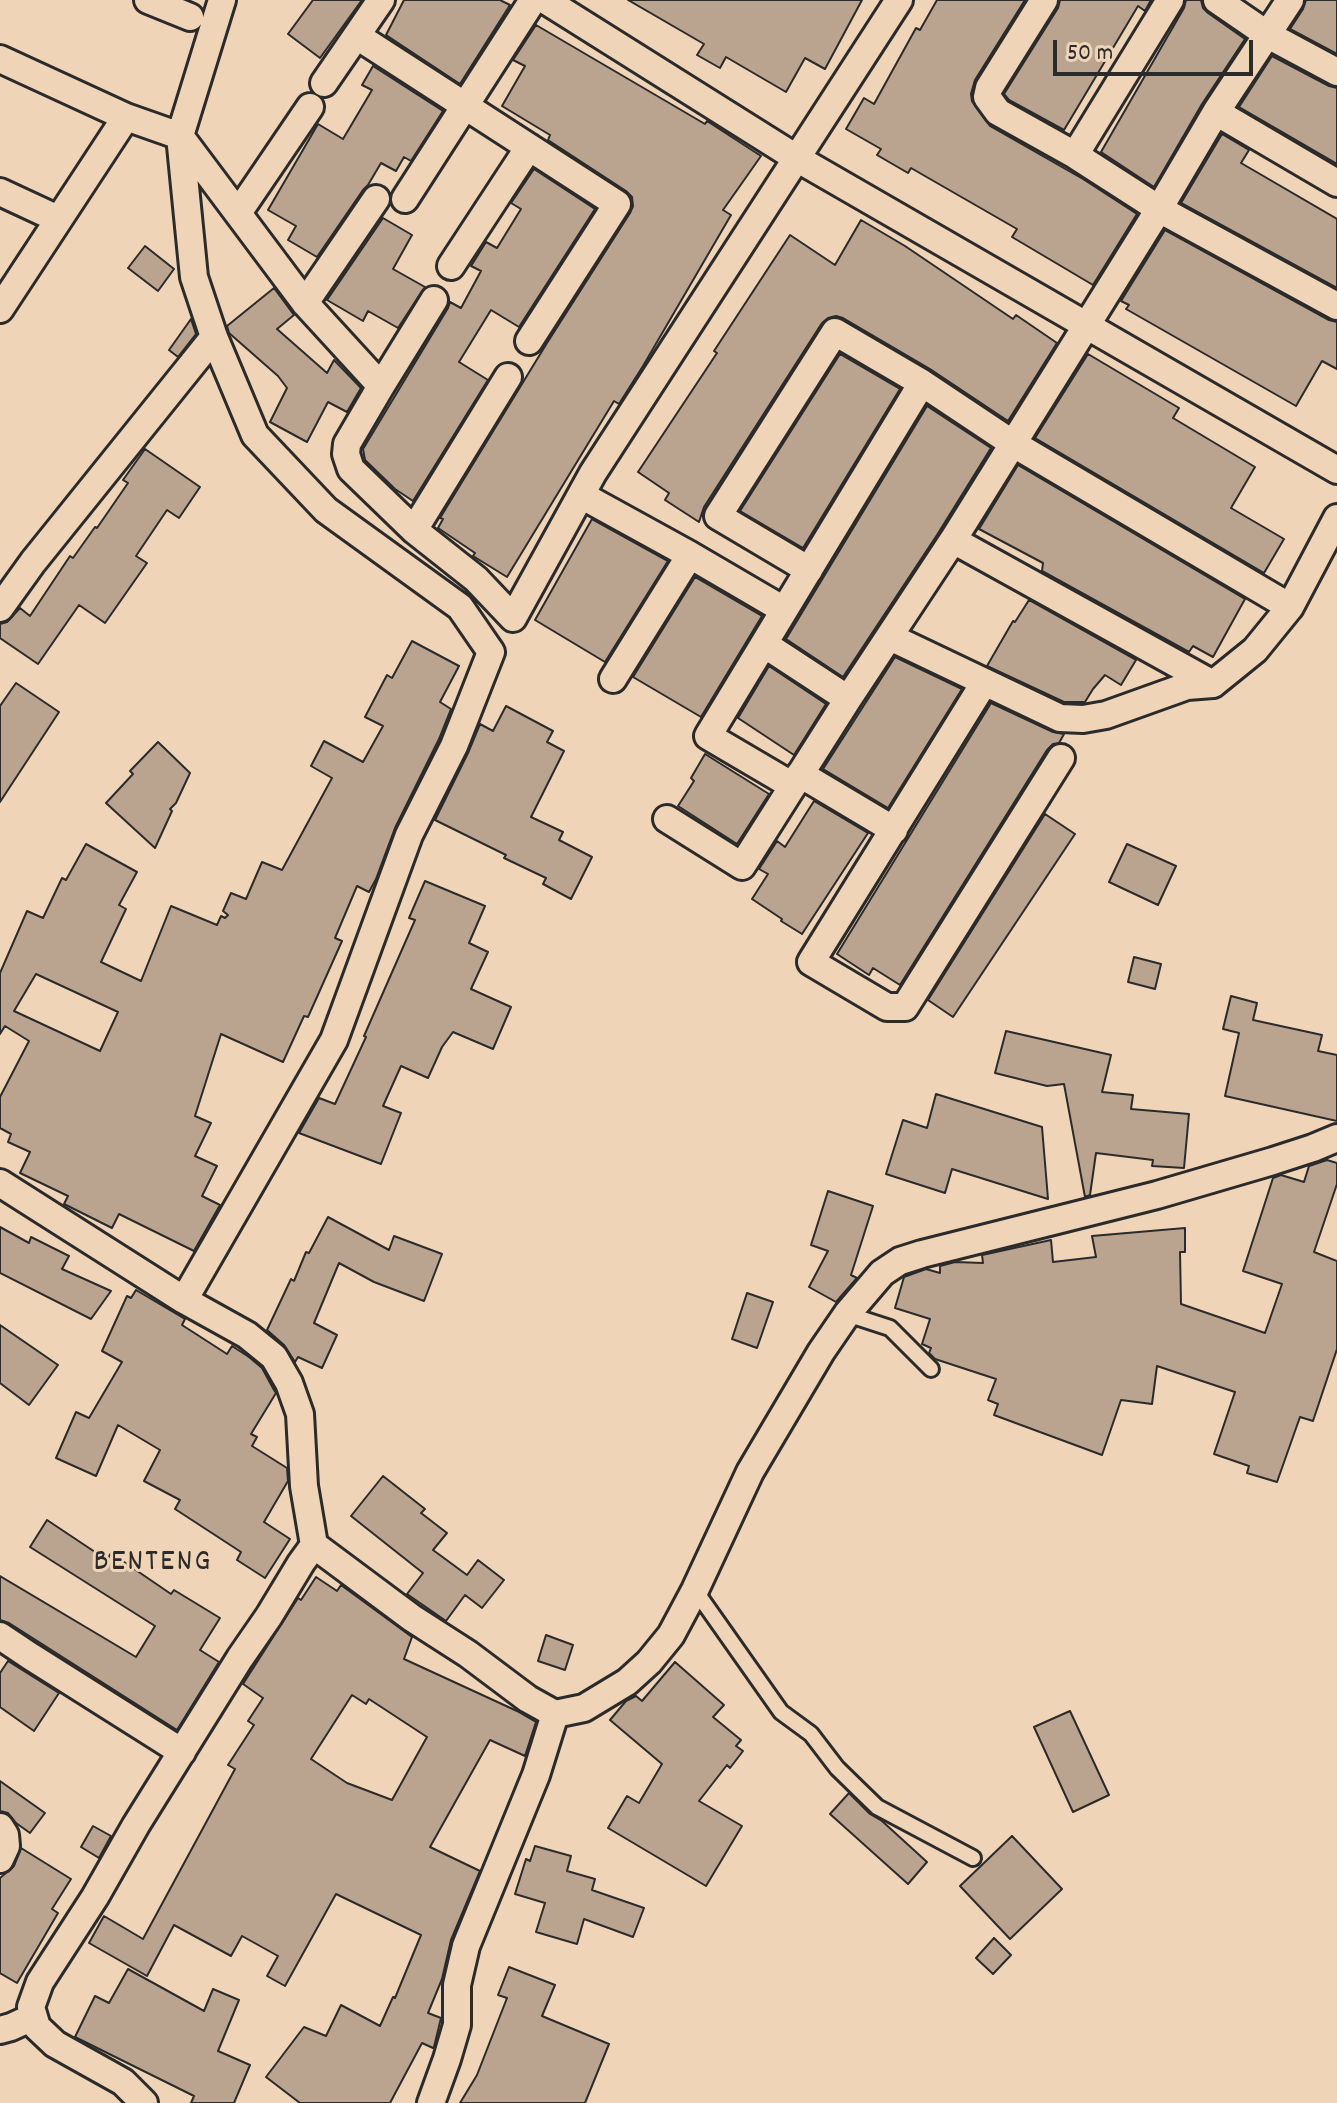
<!DOCTYPE html>
<html>
<head>
<meta charset="utf-8">
<style>
  body { margin:0 }
  #map { position:relative; width:1337px; height:2103px; overflow:hidden; background:#f0d4b7; font-family:Dekko,sans-serif }
  canvas { display:block }
  .scale { position:absolute; left:1053px; top:40px; width:200px; height:36px; box-sizing:border-box; border:4px solid #2b2b2b; border-top:0; padding-left:10px; font-size:24px; line-height:28px; white-space:nowrap; color:#2b2b2b; -webkit-text-stroke:6px #f0d4b7; paint-order:stroke }
</style>
</head>
<body>
<div id="map">
<canvas width="1337" height="2103"></canvas>
<div class="scale">50 m</div>
</div>
<script>
const context = document.querySelector('canvas').getContext('2d');
context.lineJoin = 'round';
function fillPath(path, color) {
  context.fillStyle = color;
  context.fill(path, 'evenodd');
}
function shape(rows) {
  const path = new Path2D();
  for (const r of rows) {
    path.moveTo(r[0], r[1]);
    for (let i = 2; i < r.length; i += 2) path.lineTo(r[i], r[i + 1]);
  }
  return path;
}
function stroke(path, color, width, dash) {
  context.strokeStyle = color;
  context.lineWidth = width;
  context.lineCap = dash ? 'butt' : 'round';
  context.setLineDash(dash || []);
  context.stroke(path);
}
function drawText(font, color, halo, rows, align = 'center') {
  context.font = font + ' Dekko,sans-serif';
  context.lineWidth = 6;
  context.setLineDash([]);
  context.textBaseline = 'middle';
  context.strokeStyle = halo;
  context.fillStyle = color;
  for (const [text, x, y, turn = 0] of rows) {
    context.save();
    context.translate(x, y);
    context.rotate((+turn || 0) * Math.PI / 180);
    context.textAlign = isNaN(turn) ? turn : align;
    if (halo) context.strokeText(text, 0, 0);
    context.fillText(text, 0, 0);
    context.restore();
  }
}
const building = shape([
  [313,0,362,0,320,58,288,34,313,0],
  [404,0,500,0,510,5,460,84,386,35,404,0],
  [628,0,862,0,825,69,805,58,786,92,726,57,720,68,697,55,704,44,628,0],
  [937,0,1025,0,975,80,971,94,972,101,990,126,1083,179,1137,214,1093,285,1012,237,1017,229,911,168,908,173,877,155,881,149,846,129,864,98,874,104,916,28,920,30,937,0],
  [1060,0,1151,0,1145,11,1138,6,1064,130,1009,100,1004,94,1058,8,1060,0],
  [1186,0,1201,0,1203,8,1208,13,1245,39,1202,104,1154,187,1101,152,1184,8,1186,0],
  [1306,0,1337,0,1337,54,1290,29,1303,9,1306,0],
  [536,25,705,124,707,121,761,156,723,210,731,215,643,366,619,404,614,401,507,577,473,556,475,553,438,528,443,519,440,518,547,343,630,213,633,206,632,197,626,191,548,140,550,135,502,106,525,66,513,60,536,25],
  [1272,56,1329,86,1337,88,1337,164,1239,107,1272,56],
  [373,66,443,111,411,161,404,157,396,171,381,163,368,185,363,190,317,257,288,240,296,226,268,210,318,124,343,139,372,90,362,85,373,66],
  [1222,134,1249,150,1241,163,1337,219,1337,288,1181,203,1222,134],
  [534,169,595,209,519,327,491,310,459,362,488,380,413,501,395,489,365,460,363,449,448,308,450,302,461,308,481,271,471,266,486,242,497,248,521,209,511,203,534,169],
  [383,218,412,235,393,269,425,287,398,328,368,311,363,321,327,300,383,218],
  [861,220,905,246,1013,319,1016,315,1057,343,1008,421,930,369,843,318,836,316,828,318,822,323,704,507,699,522,665,500,669,493,638,472,717,353,714,351,790,235,835,265,861,220],
  [1165,230,1329,320,1337,322,1337,369,1322,361,1296,406,1126,309,1129,305,1121,301,1165,230],
  [145,246,174,269,158,291,128,268,145,246],
  [274,288,294,315,277,329,327,373,334,360,361,388,347,412,328,402,307,442,270,422,287,388,278,376,229,333,227,326,274,288],
  [191,319,196,334,178,357,169,350,191,319],
  [840,354,900,389,803,548,740,511,840,354],
  [1088,354,1179,408,1173,418,1255,467,1231,508,1284,539,1264,573,1035,438,1088,354],
  [927,406,991,448,937,535,843,677,786,639,927,406],
  [145,449,200,487,179,518,167,510,136,556,147,563,105,623,79,605,38,664,0,638,0,624,7,622,20,608,30,616,70,556,73,558,95,527,97,528,128,483,123,480,145,449],
  [1018,465,1245,599,1213,657,1193,646,1189,652,1042,571,1043,563,979,529,1018,465],
  [592,519,668,561,605,662,535,620,592,519],
  [695,577,762,616,701,717,633,677,695,577],
  [1029,600,1136,660,1121,685,1105,675,1093,689,1085,702,1064,702,987,666,1013,621,1015,622,1029,600],
  [412,641,459,666,440,702,451,709,439,739,395,828,376,879,369,892,357,886,335,938,342,941,308,1017,304,1016,283,1062,221,1034,195,1116,211,1123,195,1156,217,1166,202,1196,220,1205,194,1251,119,1214,112,1228,64,1204,68,1196,20,1173,30,1152,8,1142,11,1134,0,1128,0,1097,29,1041,5,1026,0,1034,0,973,27,911,43,918,62,878,66,880,86,844,137,872,119,905,126,909,101,962,141,981,171,906,217,925,221,916,225,918,228,915,223,911,231,893,246,899,262,862,282,870,332,778,311,766,324,741,363,762,383,726,365,717,387,675,392,678,412,641],
  [36,974,118,1012,100,1051,14,1011,36,974],
  [895,657,962,689,888,808,823,769,895,657],
  [769,666,826,704,794,755,738,718,769,666],
  [16,683,59,712,0,802,0,706,16,683],
  [991,703,1053,732,1064,734,1059,743,1053,744,1047,750,900,985,873,968,869,975,837,954,991,703],
  [506,706,553,731,547,742,564,751,531,817,563,832,559,840,592,857,571,899,543,884,546,878,504,858,506,855,435,820,468,753,480,724,493,731,506,706],
  [158,742,190,773,176,803,170,809,172,811,155,848,106,803,133,774,130,771,158,742],
  [705,754,769,794,737,844,678,806,694,781,691,778,705,754],
  [814,801,868,833,802,934,781,921,782,919,752,899,768,874,759,869,777,841,785,847,814,801],
  [1045,814,1075,834,953,1017,928,1000,1045,814],
  [1127,844,1176,866,1158,905,1109,882,1127,844],
  [425,881,485,906,469,943,488,952,471,989,511,1007,493,1049,453,1032,442,1047,428,1078,401,1066,383,1106,401,1113,381,1164,299,1133,319,1098,335,1104,366,1037,364,1036,415,920,409,918,425,881],
  [1134,957,1161,964,1155,989,1128,982,1134,957],
  [1231,996,1257,1003,1253,1020,1322,1035,1318,1051,1337,1055,1337,1121,1225,1096,1239,1033,1223,1029,1231,996],
  [1006,1031,1111,1055,1102,1092,1133,1095,1131,1109,1189,1114,1184,1168,1152,1166,1153,1160,1096,1153,1090,1195,1085,1197,1064,1084,1047,1086,995,1073,1006,1031],
  [936,1094,1042,1127,1048,1199,952,1169,945,1193,886,1174,903,1120,927,1128,936,1094],
  [1327,1160,1337,1163,1337,1184,1314,1252,1337,1261,1337,1349,1313,1421,1300,1417,1277,1482,1247,1473,1249,1466,1214,1454,1235,1392,1157,1366,1152,1404,1121,1400,1102,1455,994,1415,998,1404,988,1400,996,1379,935,1359,929,1353,931,1348,922,1344,930,1319,895,1308,904,1277,926,1269,940,1273,940,1266,955,1262,983,1263,982,1255,1051,1240,1053,1262,1096,1257,1092,1236,1185,1228,1185,1252,1180,1252,1181,1304,1265,1333,1282,1284,1243,1271,1273,1178,1281,1175,1304,1182,1309,1166,1327,1160],
  [828,1191,873,1206,851,1275,857,1278,836,1302,809,1287,828,1251,811,1245,828,1191],
  [328,1217,389,1250,394,1236,442,1254,424,1301,374,1282,339,1263,314,1323,337,1335,322,1368,298,1357,295,1362,284,1345,267,1330,291,1279,294,1281,306,1252,309,1253,328,1217],
  [0,1227,29,1243,31,1237,69,1256,62,1269,111,1291,91,1319,0,1273,0,1227],
  [136,1290,185,1319,182,1325,227,1354,232,1346,249,1357,262,1368,274,1390,276,1393,251,1434,257,1437,252,1446,287,1468,288,1481,264,1522,290,1539,265,1578,237,1560,241,1552,175,1509,180,1500,144,1481,160,1450,118,1425,96,1476,56,1458,76,1412,89,1418,122,1362,102,1351,127,1296,131,1298,136,1290],
  [747,1293,773,1302,757,1348,732,1339,747,1293],
  [0,1325,58,1365,29,1405,0,1383,0,1325],
  [383,1476,425,1509,421,1513,447,1533,433,1550,467,1575,478,1560,504,1580,482,1608,465,1595,446,1621,407,1594,423,1573,351,1516,383,1476],
  [47,1520,107,1560,111,1553,171,1594,174,1590,220,1618,200,1650,219,1662,177,1730,9,1623,0,1620,0,1576,136,1657,155,1626,30,1547,47,1520],
  [316,1577,337,1591,341,1585,412,1637,404,1659,517,1711,536,1722,525,1756,490,1740,430,1847,480,1871,451,1940,442,1979,428,2013,441,2018,434,2047,433,2048,422,2043,390,2103,300,2103,266,2077,304,2027,326,2036,341,2005,380,2026,393,1997,395,1998,421,1935,336,1894,285,1986,267,1976,278,1956,242,1936,231,1956,174,1925,147,1976,89,1943,104,1916,143,1939,235,1769,228,1765,254,1725,248,1721,263,1698,243,1684,298,1598,301,1600,316,1577],
  [352,1695,366,1704,369,1699,427,1737,392,1800,347,1783,311,1759,352,1695],
  [546,1635,573,1645,565,1670,538,1661,546,1635],
  [8,1661,59,1693,34,1731,0,1707,0,1673,8,1661],
  [675,1662,724,1705,713,1717,741,1740,736,1746,743,1751,730,1768,727,1765,699,1801,742,1826,706,1886,608,1828,627,1796,639,1803,662,1764,610,1720,626,1701,636,1696,642,1701,675,1662],
  [1070,1711,1109,1795,1073,1812,1034,1727,1070,1711],
  [0,1781,45,1813,30,1833,16,1823,8,1813,0,1811,0,1781],
  [849,1793,870,1814,882,1821,927,1862,908,1884,830,1814,849,1793],
  [93,1826,111,1836,99,1858,81,1847,93,1826],
  [1012,1836,1062,1889,1010,1939,960,1886,1012,1836],
  [535,1846,571,1856,567,1871,595,1879,592,1890,644,1908,633,1937,584,1919,577,1944,536,1932,545,1903,515,1894,526,1859,530,1861,535,1846],
  [21,1848,71,1879,52,1909,58,1913,17,1983,0,1973,0,1878,14,1866,21,1848],
  [994,1938,1011,1955,993,1974,976,1958,994,1938],
  [509,1967,555,1985,542,2016,609,2044,585,2103,460,2103,477,2075,507,1998,498,1995,509,1967],
  [128,1969,204,2011,213,1989,239,2000,218,2051,250,2065,234,2103,191,2103,194,2096,75,2037,95,1996,109,2003,128,1969]
]);
fillPath(building, '#baa490');
stroke(building, '#2b2b2b', 2);
const lane = shape([
  [847,1314,890,1328,931,1369],
  [695,1590,781,1712,811,1734,837,1768,877,1807,973,1858]
]);
const street = shape([
  [148,0,190,17],
  [222,0,180,136,305,303,381,386,347,444,346,454,351,469,414,530,476,579,513,618,593,473,899,0],
  [545,0,798,159,1337,470],
  [1044,0,989,88,987,97,998,112,1075,155,1159,209,1337,306],
  [1217,0,1268,35,1337,72],
  [357,36,617,204,529,341],
  [0,59,126,117,180,136,194,277,214,337,255,435,326,510,460,607,491,652,454,746,409,835,334,1040,184,1300],
  [324,83,381,0],
  [1216,112,1337,183],
  [1075,155,1170,0],
  [0,192,58,219],
  [405,199,533,0],
  [238,213,310,107],
  [451,266,529,147],
  [305,303,376,199],
  [0,309,126,117],
  [381,386,434,300],
  [581,495,690,555,784,610],
  [414,530,508,377],
  [953,540,1213,684],
  [809,570,718,516,835,332,922,383,1012,443,1290,607],
  [0,608,33,562,214,337],
  [890,637,1060,718,1083,719,1106,715,1187,686,1213,684,1255,650,1290,607,1337,518],
  [764,644,848,699],
  [613,679,690,555],
  [984,683,811,962,887,1007,905,1007,1061,758],
  [800,774,894,830],
  [793,786,708,736,922,383],
  [667,819,742,866,848,699,953,540,1159,209,1216,112,1290,0],
  [0,1183,184,1300,247,1335,274,1357,289,1383,300,1414,304,1486,314,1545,412,1618,468,1654,528,1699,555,1714,584,1708,627,1682,649,1662,671,1635,695,1590,750,1472,821,1352,847,1314,882,1273,900,1261,922,1254,1157,1195,1273,1161,1313,1148,1337,1138],
  [0,1636,30,1656,182,1752],
  [0,1827,5,1835,6,1846,0,1859],
  [0,2030,11,2027,33,2017],
  [144,2103,123,2082,55,2044,37,2027,31,2007,40,1982,95,1897,136,1825,240,1658,269,1616,301,1563,314,1545],
  [431,2103,447,2059,457,2025,457,1985,466,1946,536,1775,555,1714]
]);
stroke(lane, '#2b2b2b', 20);
stroke(street, '#2b2b2b', 32);
stroke(lane, '#f0d4b7', 14);
stroke(street, '#f0d4b7', 26);
context.letterSpacing = '2px';
drawText('32px', '#2b2b2b', '#f0d4b7', [
  ["BENTENG",153,1565]
]);
context.letterSpacing = '0px';
</script>
</body>
</html>
